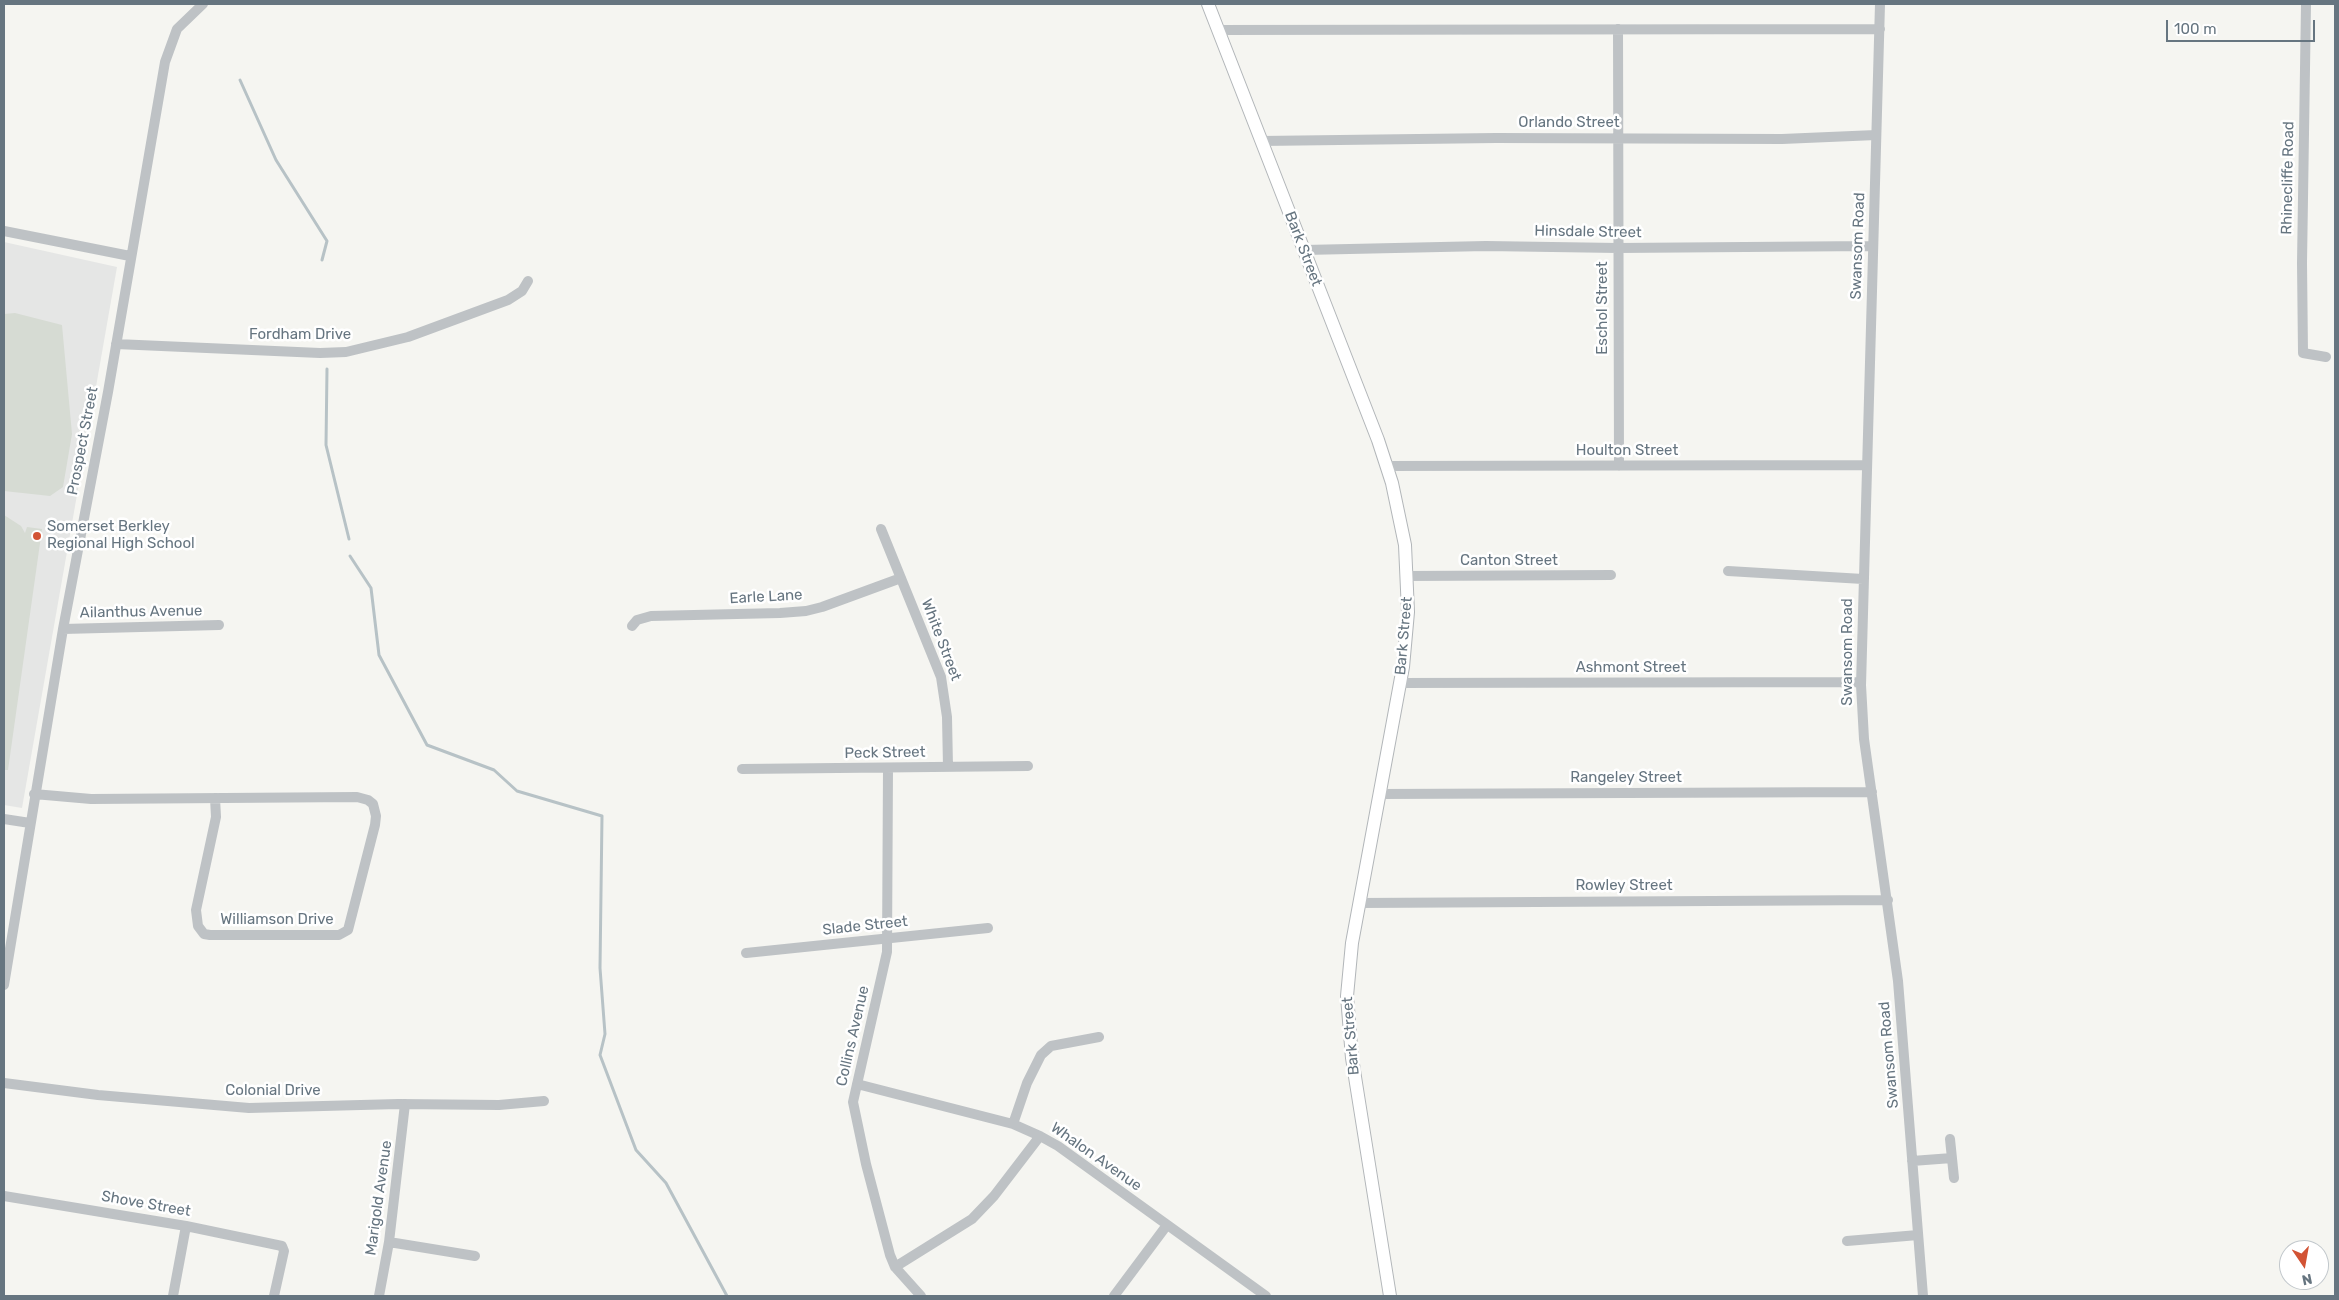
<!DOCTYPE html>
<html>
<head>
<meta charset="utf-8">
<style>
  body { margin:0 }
  #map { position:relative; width:2339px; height:1300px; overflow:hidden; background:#f5f5f1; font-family:Rubik,sans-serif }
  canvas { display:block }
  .frame { position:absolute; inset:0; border:5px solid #667580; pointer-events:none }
  .north { position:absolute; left:2279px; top:1240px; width:50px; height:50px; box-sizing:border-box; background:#fff; border:1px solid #c2c8cc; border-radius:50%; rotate:168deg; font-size:14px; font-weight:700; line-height:20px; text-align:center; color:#667580 }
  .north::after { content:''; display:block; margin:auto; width:18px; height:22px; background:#d25334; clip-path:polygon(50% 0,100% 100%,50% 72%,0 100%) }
  .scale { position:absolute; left:2166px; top:20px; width:149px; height:22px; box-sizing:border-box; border:2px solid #667580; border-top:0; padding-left:6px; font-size:15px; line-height:18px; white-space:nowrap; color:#667580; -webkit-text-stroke:4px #fff; paint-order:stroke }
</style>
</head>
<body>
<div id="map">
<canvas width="2339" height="1300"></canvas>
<div class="frame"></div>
<div class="north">N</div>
<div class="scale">100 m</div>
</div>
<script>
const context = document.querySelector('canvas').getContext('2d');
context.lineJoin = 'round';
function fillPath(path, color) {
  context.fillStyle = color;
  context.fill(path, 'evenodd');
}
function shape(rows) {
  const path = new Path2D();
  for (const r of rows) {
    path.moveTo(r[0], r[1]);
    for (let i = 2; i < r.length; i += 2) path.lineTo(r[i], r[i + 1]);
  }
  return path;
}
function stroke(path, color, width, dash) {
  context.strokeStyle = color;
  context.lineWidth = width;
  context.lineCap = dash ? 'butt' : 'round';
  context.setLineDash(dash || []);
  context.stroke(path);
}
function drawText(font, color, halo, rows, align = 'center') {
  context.font = font + ' Rubik,sans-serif';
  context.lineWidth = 5;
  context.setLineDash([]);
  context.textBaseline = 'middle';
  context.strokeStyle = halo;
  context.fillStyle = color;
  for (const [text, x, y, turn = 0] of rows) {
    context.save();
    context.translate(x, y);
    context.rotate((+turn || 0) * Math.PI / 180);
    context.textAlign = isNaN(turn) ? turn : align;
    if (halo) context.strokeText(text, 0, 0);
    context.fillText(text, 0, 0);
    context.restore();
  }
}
fillPath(shape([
  [4,242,117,267,22,808,4,805]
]), '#e5e6e5');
fillPath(shape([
  [15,313,62,325,72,434,63,487,50,496,4,491,4,314],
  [4,515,21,526,25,533,27,527,42,529,8,770,4,770]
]), '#d6dbd3');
stroke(shape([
  [240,80,276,160,327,241,322,260],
  [327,369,326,445,349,539],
  [350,556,371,588,379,655,427,745,494,770,517,791,602,816,600,968,605,1034,600,1055,636,1150,666,1183,727,1296]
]), '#b7c2c6', 3);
const major = shape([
  [1208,4,1378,440,1392,483,1405,545,1408,612,1403,667,1352,943,1347,996,1352,1058,1390,1296]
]);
stroke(major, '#b2b6b9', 14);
stroke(shape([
  [1880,4,1861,685,1864,739,1898,981,1923,1296],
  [2306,4,2302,263,2303,353,2326,357],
  [1618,29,1619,466],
  [1218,30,1880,29],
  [1261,141,1496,138,1782,139,1876,135],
  [4,231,130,256],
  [1304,250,1486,246,1618,248,1872,246],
  [116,344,320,353,346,352,408,337,508,300,522,291,528,281],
  [1387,466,1866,465],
  [881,529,941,677,947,717,948,767],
  [1728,571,1863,579],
  [1407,576,1611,575],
  [632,626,637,620,651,616,780,613,806,611,822,607,901,578],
  [63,629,219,625],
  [1400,683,1861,682],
  [888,768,887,952,853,1102,866,1164,890,1255,895,1267,921,1296],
  [742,769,1028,766],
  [34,794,91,799,357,797,368,800,373,804,376,816,375,825,348,930,339,935,210,935,204,934,198,926,196,910,216,817,215,798],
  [1381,794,1872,792],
  [4,819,30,823],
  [1360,903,1888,900],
  [746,953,988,928],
  [4,985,63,629,108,392,165,62,177,29,203,4],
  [4,1083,98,1095,249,1108,398,1104,499,1105,544,1101],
  [857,1084,1013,1124,1040,1136,1058,1146,1266,1296],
  [1013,1124,1027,1083,1041,1055,1051,1046,1099,1037],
  [1950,1139,1954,1178],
  [1912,1161,1952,1158],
  [4,1196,186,1226,282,1246,284,1251,274,1296],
  [1847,1241,1918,1235],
  [389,1242,475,1256],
  [895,1267,972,1219,994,1196,1040,1136],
  [173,1296,186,1226],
  [379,1296,389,1242,405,1104],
  [1114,1296,1167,1225]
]), '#bec2c5', 10);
stroke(major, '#fff', 12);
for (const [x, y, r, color] of [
  [37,536,5,"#d25334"]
]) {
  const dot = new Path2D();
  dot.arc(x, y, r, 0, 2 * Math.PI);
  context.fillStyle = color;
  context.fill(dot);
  stroke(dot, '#fff', 2);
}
drawText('15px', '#667580', '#fff', [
  ["Orlando Street",1569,123],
  ["Rhinecliffe Road",2288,178,-89],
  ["Hinsdale Street",1588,232,1],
  ["Swansom Road",1858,246,-88],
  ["Bark Street",1303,249,69],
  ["Eschol Street",1603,308,-90],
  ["Fordham Drive",300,335],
  ["Prospect Street",83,441,-79],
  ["Houlton Street",1627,451],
  ["Canton Street",1509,561],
  ["Earle Lane",766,597,-3],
  ["Ailanthus Avenue",141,612,-1],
  ["Bark Street",1404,636,-85],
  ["White Street",941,640,69],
  ["Swansom Road",1848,652,-90],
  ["Ashmont Street",1631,668],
  ["Peck Street",885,753,-1],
  ["Rangeley Street",1626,778],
  ["Rowley Street",1624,886],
  ["Williamson Drive",277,920],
  ["Slade Street",865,926,-6],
  ["Collins Avenue",853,1036,-77],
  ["Bark Street",1351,1036,-95],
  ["Swansom Road",1889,1055,-95],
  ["Colonial Drive",273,1091],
  ["Whalon Avenue",1096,1157,35],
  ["Marigold Avenue",379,1198,-82],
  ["Shove Street",146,1204,10]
]);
drawText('15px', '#667580', '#fff', [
  ["Somerset Berkley",47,527],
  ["Regional High School",47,544]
], 'left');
</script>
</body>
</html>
